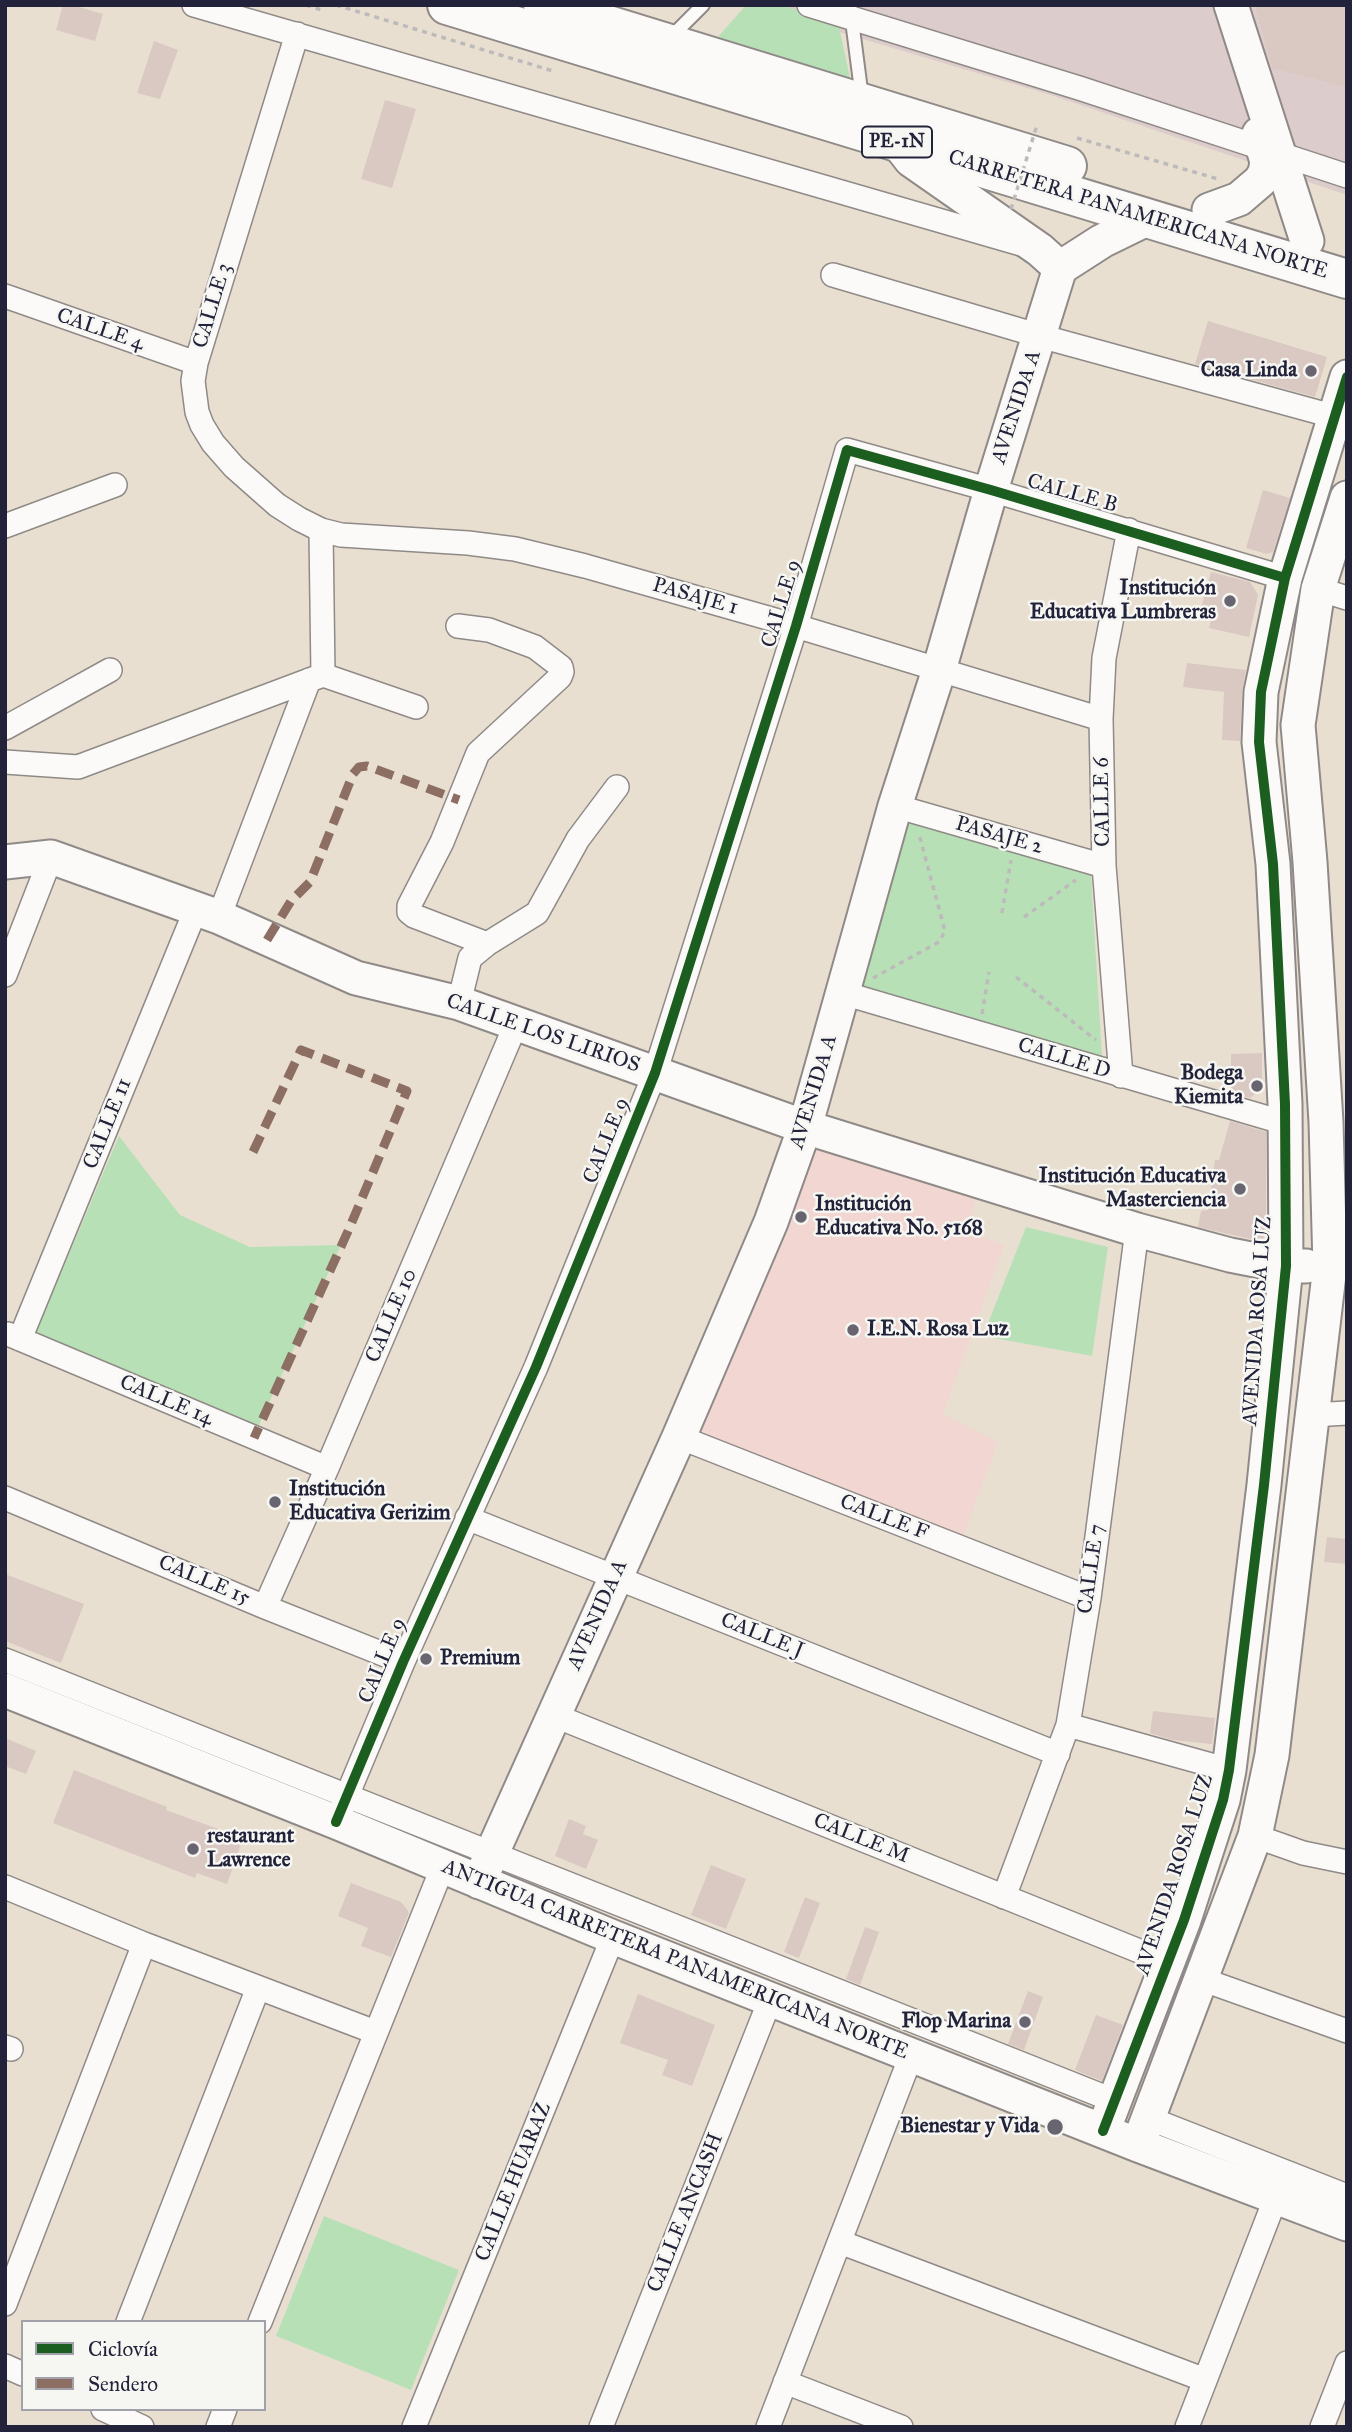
<!DOCTYPE html>
<html>
<head>
<meta charset="utf-8">
<style>
  body { margin:0 }
  #map { position:relative; width:1352px; height:2432px; overflow:hidden; background:#e9dfd1; font-family:"IM FELL Great Primer",serif }
  canvas { display:block }
  .frame { position:absolute; inset:0; border:7px solid #22223b; pointer-events:none }
  .legend { position:absolute; left:21px; top:2320px; width:245px; height:91px; box-sizing:border-box; background:#f6f6f2; border:2px solid #a1a1a9; margin:0; padding:9px 12px; list-style:none; font-size:21px; color:#22223b }
  .legend li { display:flex; align-items:center; gap:14px; height:35px }
  .legend b { width:35px; border:2px solid #a1a1a9 }
</style>
</head>
<body>
<div id="map">
<canvas width="1352" height="2432"></canvas>
<div class="frame"></div>
<ul class="legend">
<li><b style="height:9px;background:#1b5e20"></b>Ciclovía</li>
<li><b style="height:9px;background:#8d6e63"></b>Sendero</li>
</ul>
</div>
<script>
const context = document.querySelector('canvas').getContext('2d');
context.lineJoin = 'round';
function fillPath(path, color) {
  context.fillStyle = color;
  context.fill(path, 'evenodd');
}
function shape(rows) {
  const path = new Path2D();
  for (const r of rows) {
    path.moveTo(r[0], r[1]);
    for (let i = 2; i < r.length; i += 2) path.lineTo(r[i], r[i + 1]);
  }
  return path;
}
function stroke(path, color, width, dash) {
  context.strokeStyle = color;
  context.lineWidth = width;
  context.lineCap = dash ? 'butt' : 'round';
  context.setLineDash(dash || []);
  context.stroke(path);
}
function drawText(font, color, halo, rows, align = 'center') {
  context.font = font + ' "IM FELL Great Primer",serif';
  context.lineWidth = 5;
  context.setLineDash([]);
  context.textBaseline = 'middle';
  context.strokeStyle = halo;
  context.fillStyle = color;
  for (const [text, x, y, turn = 0] of rows) {
    context.save();
    context.translate(x, y);
    context.rotate((+turn || 0) * Math.PI / 180);
    context.textAlign = isNaN(turn) ? turn : align;
    if (halo) context.strokeText(text, 0, 0);
    context.fillText(text, 0, 0);
    context.restore();
  }
}
fillPath(shape([
  [812,1144,976,1199,967,1231,1004,1245,943,1414,998,1442,960,1544,683,1447]
]), '#f1d6d1');
fillPath(shape([
  [748,5,1347,5,1347,195,1051,95]
]), '#dccccb');
fillPath(shape([
  [746,5,780,5,838,22,850,78,718,37],
  [900,820,1091,875,1102,1057,857,984],
  [119,1136,180,1215,250,1247,341,1245,258,1427,36,1332],
  [1026,1227,1108,1247,1092,1356,983,1336],
  [324,2216,459,2270,411,2390,276,2336]
]), '#b8e0b6');
fillPath(shape([
  [63,5,72,5,103,14,95,41,56,30],
  [1255,5,1347,5,1347,87,1272,68],
  [154,41,178,50,160,99,137,93],
  [385,100,416,109,392,188,361,179],
  [1208,321,1327,357,1315,397,1195,364],
  [1263,490,1290,498,1273,552,1267,554,1246,548],
  [1211,572,1250,582,1258,595,1249,637,1209,628,1213,611,1201,608],
  [1187,663,1246,670,1242,691,1240,741,1222,740,1224,692,1183,687],
  [1262,1053,1262,1088,1250,1098,1231,1093,1231,1054],
  [1230,1121,1266,1132,1266,1220,1263,1242,1198,1227,1201,1211,1208,1210,1215,1160,1219,1160],
  [1327,1537,1347,1539,1347,1564,1324,1562],
  [5,1574,84,1604,61,1663,5,1641],
  [1153,1711,1215,1718,1212,1744,1172,1740,1150,1733],
  [5,1738,36,1751,26,1774,5,1766],
  [74,1770,167,1807,166,1810,243,1838,227,1884,197,1873,195,1878,53,1823],
  [569,1819,586,1826,583,1834,598,1840,586,1869,555,1856],
  [711,1865,746,1879,726,1929,691,1915],
  [351,1883,401,1902,406,1908,409,1913,391,1957,361,1946,368,1928,338,1916],
  [805,1897,820,1903,799,1958,784,1952],
  [865,1927,879,1932,860,1985,846,1979],
  [1028,1991,1043,1997,1024,2050,1008,2044],
  [638,1994,715,2025,692,2086,662,2075,668,2060,620,2043],
  [1096,2015,1123,2025,1102,2081,1075,2070]
]), '#dac8c2');
const lane = shape([
  [850,5,862,98],
  [671,37,703,5]
]);
const street = shape([
  [194,5,1021,244],
  [809,5,1079,88,1347,176],
  [297,34,196,363,193,381,197,412,202,425,213,443,234,467,277,505,299,519,321,530,341,535,468,543,515,549,585,566,796,626,1101,719],
  [833,275,1040,336,1347,420],
  [5,296,196,363],
  [5,526,115,485],
  [1318,589,1347,598],
  [458,626,489,630,535,647,561,667,562,672,560,677,478,753,442,842,409,906,409,912,414,916,487,944],
  [323,675,416,707],
  [5,728,110,670],
  [5,762,78,767,323,675,321,530],
  [895,806,1104,866],
  [219,917,309,680],
  [5,975,51,857],
  [843,993,1285,1123],
  [459,1003,470,958,487,944,537,913,578,839,617,787],
  [1121,1076,1104,866,1101,719,1104,658,1129,530],
  [8,1334,327,1468],
  [20,1339,196,909],
  [1312,1415,1347,1413],
  [679,1437,1089,1598],
  [5,1498,265,1607,403,1662],
  [467,1518,1058,1754],
  [265,1607,327,1468,516,1024],
  [5,1660,1115,2101],
  [553,1715,1169,1963],
  [1068,1725,1229,1770],
  [336,1822,403,1662,536,1367,655,1073,796,626,847,450,991,490,1285,578],
  [1255,1836,1303,1853,1347,1862],
  [5,1887,144,1944,375,2032],
  [1004,1897,1068,1725,1089,1598,1137,1230],
  [1201,1979,1347,2031],
  [5,2047,11,2049],
  [1148,2118,1347,2196],
  [840,2242,1205,2380],
  [5,2304,144,1944],
  [128,2322,258,1988],
  [260,2322,443,1866],
  [5,2366,23,2374],
  [785,2382,901,2427],
  [103,2409,142,2427],
  [218,2427,225,2409],
  [414,2427,613,1937],
  [601,2427,770,2000],
  [768,2427,911,2056],
  [1187,2427,1276,2197],
  [1322,2427,1347,2363]
]);
const secondary = shape([
  [1231,5,1307,241],
  [897,142,911,160,1040,250,1060,268],
  [1209,210,1239,199,1260,181,1265,173,1267,162,1259,134],
  [5,862,51,857,219,917,356,978,459,1003,805,1127,1137,1230,1230,1255,1286,1266,1306,1266],
  [5,1690,336,1822,613,1937,1138,2145,1347,2224],
  [479,1882,679,1437,771,1222,805,1127,895,806,939,670,991,490,1060,268,1102,241,1149,218],
  [1103,2131,1184,1920,1223,1800,1229,1770,1264,1485,1286,1266,1285,1104,1273,864,1259,742,1261,692,1285,578,1347,377],
  [1138,2145,1255,1836,1272,1755,1330,1266,1326,1122,1310,862,1298,725,1318,589,1347,498]
]);
const highway = shape([
  [447,5,1347,279],
  [543,5,1067,166]
]);
stroke(lane, '#8f8a87', 16);
stroke(street, '#8f8a87', 26);
stroke(secondary, '#8f8a87', 37);
stroke(highway, '#8f8a87', 42);
stroke(shape([
  [306,5,322,10],
  [336,5,553,71],
  [1077,138,1218,179],
  [1002,913,1011,860],
  [1024,917,1076,880],
  [1016,977,1096,1040],
  [873,978,939,942,945,931,919,834],
  [982,1014,989,972]
]), '#bdbabb', 3.5, [5, 5]);
stroke(lane, '#fcfaf8', 12);
stroke(street, '#fcfaf8', 23);
stroke(secondary, '#fcfaf8', 33);
stroke(highway, '#fcfaf8', 38);
stroke(shape([
  [1011,209,1037,125]
]), '#bdbabb', 3.5, [5, 5]);
stroke(shape([
  [267,940,291,901,310,882,353,774,359,767,367,766,459,800],
  [253,1152,301,1050,407,1091,349,1229,254,1438]
]), '#8d6e63', 9, [18, 9]);
stroke(shape([
  [336,1822,403,1662,536,1367,655,1073,796,626,847,450,991,490,1285,578],
  [1103,2131,1184,1920,1223,1800,1229,1770,1264,1485,1286,1266,1285,1104,1273,864,1259,742,1261,692,1285,578,1347,377]
]), '#1b5e20', 10);
for (const [x, y, r, color] of [
  [1311,371,7,"#686470"],
  [1230,601,7,"#686470"],
  [1257,1086,7,"#686470"],
  [1240,1189,7,"#686470"],
  [801,1217,7,"#686470"],
  [853,1330,7,"#686470"],
  [275,1502,7,"#686470"],
  [426,1659,7,"#686470"],
  [193,1849,7,"#686470"],
  [1025,2022,7,"#686470"],
  [1055,2127,9,"#686470"]
]) {
  const dot = new Path2D();
  dot.arc(x, y, r, 0, 2 * Math.PI);
  context.fillStyle = color;
  context.fill(dot);
  stroke(dot, '#f6f6f2', 2.5);
}
for (const [x, y, w] of [
  [897,142,70]
]) {
  const box = new Path2D();
  box.roundRect(x - w / 2, y - 15.5, w, 31, 5);
  context.fillStyle = '#f6f6f2';
  context.fill(box);
  stroke(box, '#22223b', 2);
}
drawText('bold 19px', '#22223b', null, [
  ["PE-1N",897,142]
]);
drawText('21px', '#22223b', '#f6f6f2', [
  ["CARRETERA PANAMERICANA NORTE",1138,215,17],
  ["CALLE 3",213,306,-73],
  ["CALLE 4",100,330,19],
  ["AVENIDA A",1017,407,-72],
  ["CALLE B",1072,494,16],
  ["PASAJE 1",695,597,16],
  ["CALLE 9",782,604,-73],
  ["CALLE 6",1103,802,-91],
  ["PASAJE 2",999,836,16],
  ["CALLE LOS LIRIOS",543,1034,19],
  ["CALLE D",1064,1059,17],
  ["AVENIDA A",814,1092,-73],
  ["CALLE 11",108,1124,-68],
  ["CALLE 9",607,1141,-68],
  ["CALLE 10",392,1316,-67],
  ["AVENIDA ROSA LUZ",1258,1321,-86],
  ["CALLE 14",166,1401,23],
  ["CALLE F",884,1518,21],
  ["CALLE 7",1092,1569,-82],
  ["CALLE 15",204,1581,23],
  ["AVENIDA A",598,1615,-66],
  ["CALLE J",762,1636,22],
  ["CALLE 9",383,1661,-67],
  ["CALLE M",861,1839,22],
  ["AVENIDA ROSA LUZ",1175,1875,-72],
  ["ANTIGUA CARRETERA PANAMERICANA NORTE",675,1960,22],
  ["CALLE HUARAZ",514,2182,-68],
  ["CALLE ANCASH",686,2213,-68]
]);
drawText('bold 21px', '#22223b', '#f6f6f2', [
  ["Casa Linda",1297,371],
  ["Institución",1216,589],
  ["Educativa Lumbreras",1216,613],
  ["Bodega",1243,1074],
  ["Kiemita",1243,1098],
  ["Institución Educativa",1226,1177],
  ["Masterciencia",1226,1201],
  ["Institución",815,1205,"left"],
  ["Educativa No. 5168",815,1229,"left"],
  ["I.E.N. Rosa Luz",867,1330,"left"],
  ["Institución",289,1490,"left"],
  ["Educativa Gerizim",289,1514,"left"],
  ["Premium",440,1659,"left"],
  ["restaurant",207,1837,"left"],
  ["Lawrence",207,1861,"left"],
  ["Flop Marina",1011,2022],
  ["Bienestar y Vida",1039,2127]
], 'right');
</script>
</body>
</html>
